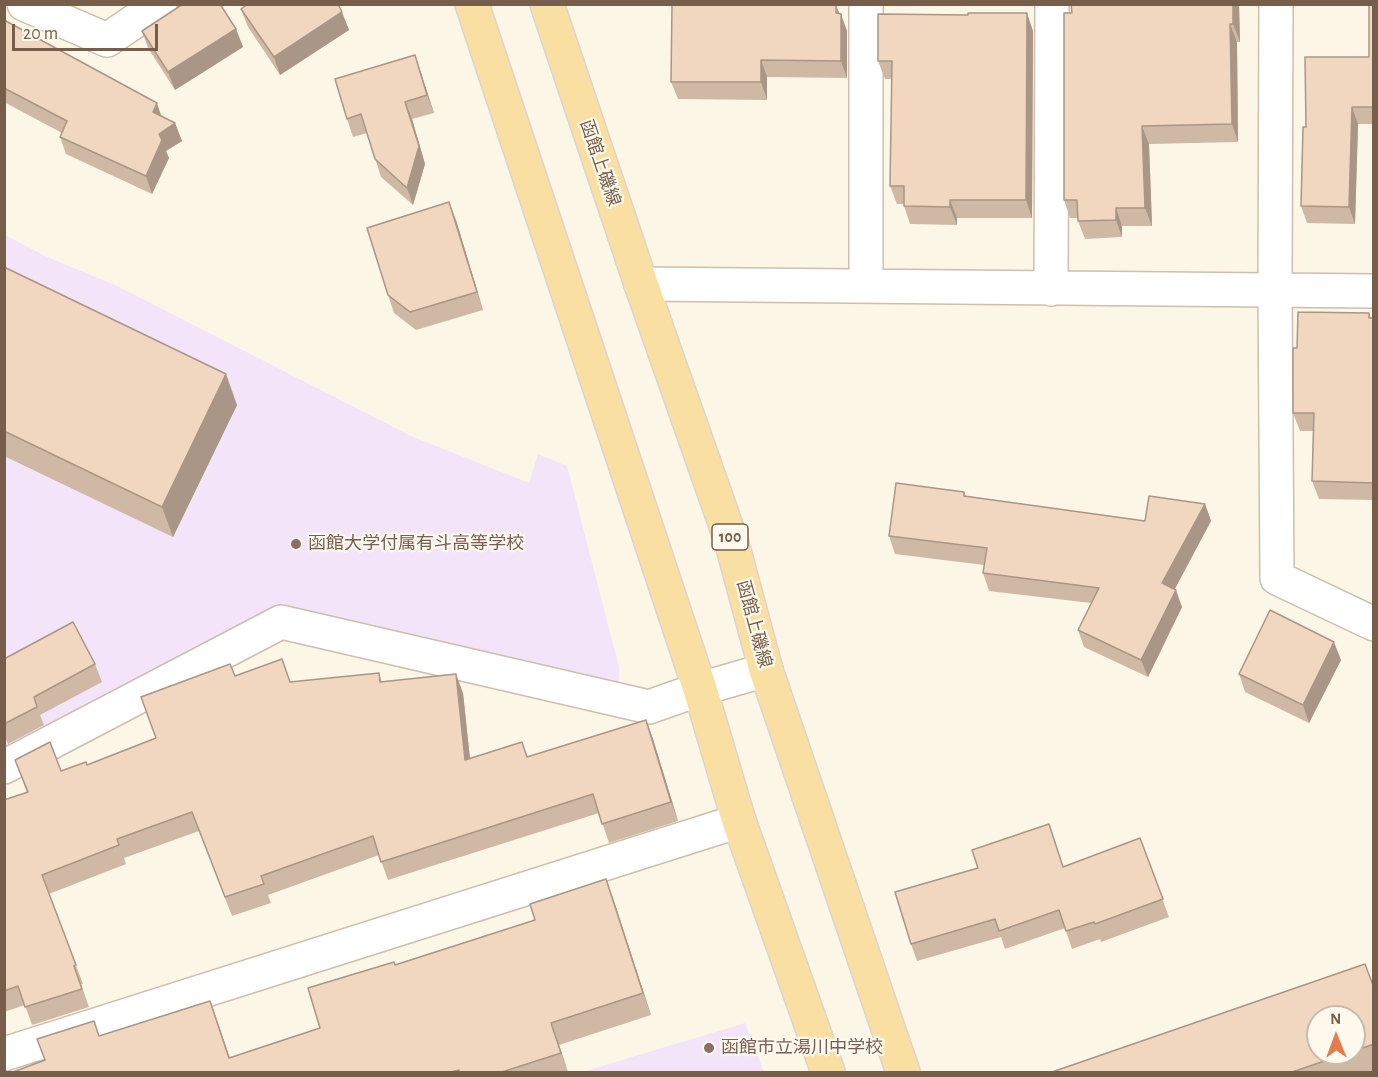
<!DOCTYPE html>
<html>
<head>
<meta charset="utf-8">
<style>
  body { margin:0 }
  #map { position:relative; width:1378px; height:1077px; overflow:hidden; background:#fcf6e7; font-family:"Alegreya Sans",sans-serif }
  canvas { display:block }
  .frame { position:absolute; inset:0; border:6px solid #765e4b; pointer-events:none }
  .north { position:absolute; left:1306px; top:1005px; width:60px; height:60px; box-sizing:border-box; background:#fff9ed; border:2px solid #c8bbac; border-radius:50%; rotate:359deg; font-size:16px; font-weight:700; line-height:24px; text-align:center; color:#765e4b }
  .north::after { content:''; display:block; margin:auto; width:21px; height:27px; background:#e47c4e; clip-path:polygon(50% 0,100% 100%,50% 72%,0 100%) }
  .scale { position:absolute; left:12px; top:24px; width:146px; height:27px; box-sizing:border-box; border:3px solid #765e4b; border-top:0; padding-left:8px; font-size:18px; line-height:21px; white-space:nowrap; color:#765e4b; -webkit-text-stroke:4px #fff9ed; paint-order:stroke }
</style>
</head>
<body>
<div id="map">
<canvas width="1378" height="1077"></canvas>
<div class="frame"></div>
<div class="north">N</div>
<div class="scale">20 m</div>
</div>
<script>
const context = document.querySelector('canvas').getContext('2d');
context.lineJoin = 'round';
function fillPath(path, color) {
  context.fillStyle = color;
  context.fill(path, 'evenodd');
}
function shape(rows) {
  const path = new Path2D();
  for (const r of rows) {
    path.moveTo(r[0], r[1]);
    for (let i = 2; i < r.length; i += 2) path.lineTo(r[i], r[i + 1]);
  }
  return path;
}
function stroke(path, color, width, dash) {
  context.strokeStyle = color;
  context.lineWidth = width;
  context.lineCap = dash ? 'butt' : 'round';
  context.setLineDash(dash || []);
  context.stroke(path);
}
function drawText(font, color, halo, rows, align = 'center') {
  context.font = font + ' "Alegreya Sans","Noto Sans JP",sans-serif';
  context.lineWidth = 4.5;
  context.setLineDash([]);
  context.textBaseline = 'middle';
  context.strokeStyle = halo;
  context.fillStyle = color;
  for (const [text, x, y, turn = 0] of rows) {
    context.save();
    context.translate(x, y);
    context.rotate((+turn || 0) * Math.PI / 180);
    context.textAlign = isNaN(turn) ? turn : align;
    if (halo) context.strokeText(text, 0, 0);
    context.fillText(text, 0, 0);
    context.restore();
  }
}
fillPath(shape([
  [5,235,45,256,117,286,411,436,529,483,538,454,567,466,619,667,619,686,282,605,5,748],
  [745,1023,764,1072,582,1072]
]), '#f3e4f9');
const street = shape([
  [24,4,107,40,160,4],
  [866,4,866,285],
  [1276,4,1275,289,1277,578,1374,624],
  [641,284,1374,291],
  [1051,289,1052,4],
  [4,767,281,622,649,707,700,689,766,670],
  [4,1054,739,821]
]);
const primary = shape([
  [472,4,700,689,739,821,828,1072],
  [547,4,641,284,731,540,766,670,903,1072]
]);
stroke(street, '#cebead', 36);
stroke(primary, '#dbd5d0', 36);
stroke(street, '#fff', 33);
stroke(primary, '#f9dfa1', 33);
fillPath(shape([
  [248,4,340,4,338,5,349,30,280,75,248,27,241,9],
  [1239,4,1240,42,1237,42,1238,142,1149,144,1152,226,1122,226,1122,237,1085,239,1078,221,1078,218,1070,218,1064,200],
  [1374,5,1374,124,1358,124,1355,224,1307,223,1301,206,1369,57],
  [840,14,847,31,847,78,767,77,767,100,678,99,671,82],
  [4,20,162,117,175,123,182,141,166,151,169,158,152,194,66,154,60,137,62,133,4,102],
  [236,29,243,47,175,90,148,48,142,31],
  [1033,31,1032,218,957,218,957,225,910,224,904,206,904,204,897,204,890,186,892,79,885,79,878,61],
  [415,55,434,113,412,119,425,164,413,205,381,177,367,133,353,137,347,119],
  [456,220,483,310,416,330,394,313,388,295],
  [4,267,237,405,173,537,4,456],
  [1369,313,1371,318,1374,318,1374,500,1319,499,1312,481,1313,431,1300,431,1293,413,1297,348],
  [964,492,966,496,1145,521,1205,504,1211,521,1174,590,1182,607,1148,677,1084,647,1078,630,1091,603,989,591,983,573,984,565,895,554,889,536],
  [4,659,95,664,102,682,40,715,44,725,8,744,4,735],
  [1341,660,1309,723,1245,692,1239,674],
  [379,673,382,682,463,693,470,758,528,757,646,720,653,739,678,821,609,843,599,813,388,880,379,855,268,895,271,903,232,916,199,831,124,858,126,864,49,894,83,984,81,984,89,1007,32,1025,25,1005,4,1012,4,800,27,793,15,760,61,771,87,765,156,738,235,676,290,682],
  [1140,838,1169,917,1101,942,1100,939,1072,949,1065,928,1005,949,1001,937,917,961,911,944,1064,866],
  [606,879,651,1015,559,1045,568,1072,13,1072,45,1060,99,1036,210,1001,230,1058,320,1028,395,965,535,920],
  [1374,987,1374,1072,1052,1072],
  [1354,1017,1354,1053,1318,1053]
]), '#cfb9a4');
fillPath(shape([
  [1233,4,1239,4,1240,42,1233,24],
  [836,5,841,17,841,14,847,31,847,78,841,61],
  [342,12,349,30,280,75,274,57],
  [1027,13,1033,31,1032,218,1026,200],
  [1230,24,1237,42,1238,142,1232,124],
  [236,29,243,47,175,90,168,72],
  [415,55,421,73,434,113,427,95],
  [761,60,767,77,767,100,761,82],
  [405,102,412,119,425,164,413,205,407,188],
  [157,103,163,121,153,112],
  [1352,107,1358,124,1355,224,1349,207],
  [175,123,182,141,166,151,169,158,152,194,146,176,159,134],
  [1142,126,1149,144,1152,226,1145,208],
  [950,200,957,218,957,225,950,207],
  [449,202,456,220,483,310,477,292],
  [1116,208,1122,226,1122,237,1116,220],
  [226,374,237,405,173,537,162,507],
  [1205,504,1211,521,1169,600,1162,583],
  [1176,590,1182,607,1148,677,1141,660],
  [1334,642,1341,660,1309,723,1303,705],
  [456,674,463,693,472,779,465,760],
  [646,720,653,739,678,821,671,802],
  [606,879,614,901,651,1015,643,993],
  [210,1001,218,1023,234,1072,229,1058],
  [551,1023,559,1045,568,1072,561,1053]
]), '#a99686');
const building = shape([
  [183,4,220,4,236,29,168,72,142,31,183,4],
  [248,4,338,4,342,12,274,57,241,9,248,4],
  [672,4,836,5,836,13,841,14,841,61,761,60,761,82,671,82,672,4],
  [1071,4,1233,4,1233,24,1230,24,1232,124,1142,126,1145,208,1116,208,1116,220,1078,221,1077,200,1064,200,1064,13,1072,13,1071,4],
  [1369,5,1374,5,1374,107,1352,107,1349,207,1301,206,1303,127,1306,127,1305,57,1369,57,1369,5],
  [968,13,1027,13,1026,200,950,200,950,207,904,206,904,186,890,186,892,61,878,61,878,14,968,15,968,13],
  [4,20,157,103,153,112,175,123,159,134,162,140,146,176,60,137,67,121,4,88,4,20],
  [415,55,427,95,405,102,419,146,407,188,375,159,361,114,347,119,335,79,415,55],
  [449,202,477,292,410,312,388,295,367,228,449,202],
  [4,267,226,374,162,507,4,431,4,267],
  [1298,312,1369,313,1369,318,1374,318,1374,483,1312,481,1314,413,1293,413,1293,348,1297,348,1298,312],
  [896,483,964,492,964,496,1145,521,1149,496,1205,504,1162,583,1176,590,1141,660,1078,630,1099,588,983,573,987,548,889,536,896,483],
  [1270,610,1334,642,1303,705,1239,674,1270,610],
  [73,622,95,664,34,697,37,707,4,724,4,659,73,622],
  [282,659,290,682,379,673,380,682,456,674,465,760,522,742,527,757,646,720,671,802,602,824,593,794,381,862,373,836,261,876,264,884,225,897,192,812,117,839,119,845,42,875,76,965,74,966,82,989,25,1007,18,986,4,991,4,800,28,792,15,760,50,742,61,771,86,762,87,765,156,738,141,697,230,664,235,676,282,659],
  [1049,824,1063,867,1140,838,1163,899,1095,924,1094,922,1066,931,1059,910,999,931,995,919,911,944,895,892,978,868,972,850,1049,824],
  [606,879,643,993,551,1023,561,1053,502,1072,459,1072,459,1070,451,1072,13,1072,45,1060,37,1039,94,1021,99,1036,210,1001,229,1058,320,1028,308,988,394,962,395,965,535,920,530,904,606,879],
  [1365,964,1374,988,1374,1044,1354,1051,1354,1017,1318,1017,1318,1053,1348,1053,1292,1072,1052,1072,1365,964]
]);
fillPath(building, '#f1d7bf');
stroke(building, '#a99686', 1.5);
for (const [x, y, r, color] of [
  [296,544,6,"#8d6e63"],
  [709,1048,6,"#8d6e63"]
]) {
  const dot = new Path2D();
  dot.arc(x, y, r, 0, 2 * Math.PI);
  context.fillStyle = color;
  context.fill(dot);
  stroke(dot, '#fff9ed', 2);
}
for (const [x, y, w] of [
  [730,537,36]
]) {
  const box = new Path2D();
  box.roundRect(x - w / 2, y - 13, w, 26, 4.5);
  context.fillStyle = '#fff9ed';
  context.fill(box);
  stroke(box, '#765e4b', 1.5);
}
drawText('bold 16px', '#765e4b', null, [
  ["100",730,537]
]);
drawText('18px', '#765e4b', '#fff9ed', [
  ["函館上磯線",600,163,71],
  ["函館上磯線",754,624,75]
]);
drawText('18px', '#785e54', '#fff9ed', [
  ["函館大学付属有斗高等学校",308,544],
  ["函館市立湯川中学校",721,1048]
], 'left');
</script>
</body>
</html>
